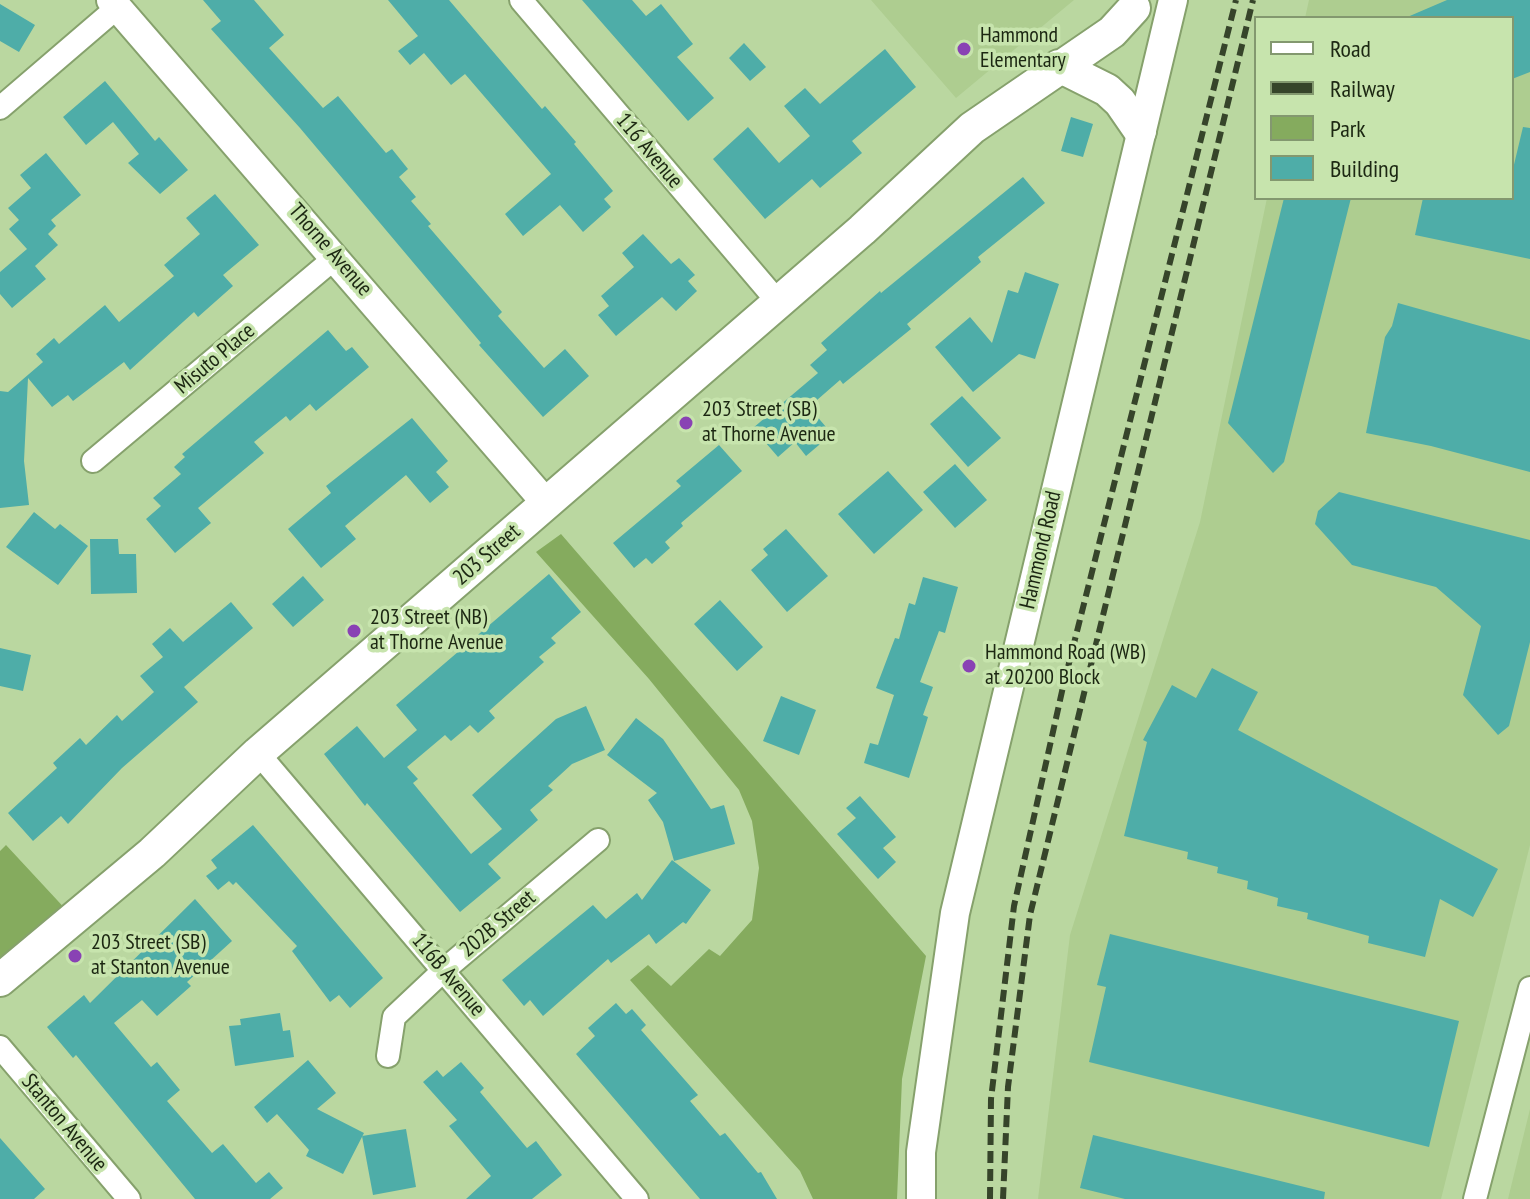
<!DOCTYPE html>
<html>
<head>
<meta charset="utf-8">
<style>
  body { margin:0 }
  #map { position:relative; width:1530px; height:1199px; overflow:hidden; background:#bad7a0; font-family:"PT Sans Narrow",sans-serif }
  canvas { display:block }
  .legend { position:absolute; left:1254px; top:16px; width:260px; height:184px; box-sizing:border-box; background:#c7e4ad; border:2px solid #83986f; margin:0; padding:10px 14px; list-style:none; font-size:24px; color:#1c2712 }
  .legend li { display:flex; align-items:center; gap:16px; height:40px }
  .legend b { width:40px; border:2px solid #83986f }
</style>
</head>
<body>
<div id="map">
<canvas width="1530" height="1199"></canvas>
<ul class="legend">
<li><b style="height:10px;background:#fff"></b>Road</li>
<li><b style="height:10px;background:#36442a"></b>Railway</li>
<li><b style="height:22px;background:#85ab5e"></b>Park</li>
<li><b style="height:22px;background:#4eada8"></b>Building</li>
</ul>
</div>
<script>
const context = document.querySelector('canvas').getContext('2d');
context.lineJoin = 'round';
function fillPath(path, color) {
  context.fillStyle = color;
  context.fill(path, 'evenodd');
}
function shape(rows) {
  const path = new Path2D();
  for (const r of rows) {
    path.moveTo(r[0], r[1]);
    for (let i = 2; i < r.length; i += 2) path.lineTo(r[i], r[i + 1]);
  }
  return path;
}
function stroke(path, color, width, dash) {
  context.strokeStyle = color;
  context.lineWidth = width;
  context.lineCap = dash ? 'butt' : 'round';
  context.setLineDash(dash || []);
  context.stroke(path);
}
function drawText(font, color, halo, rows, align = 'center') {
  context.font = font + ' "PT Sans Narrow",sans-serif';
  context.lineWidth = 7;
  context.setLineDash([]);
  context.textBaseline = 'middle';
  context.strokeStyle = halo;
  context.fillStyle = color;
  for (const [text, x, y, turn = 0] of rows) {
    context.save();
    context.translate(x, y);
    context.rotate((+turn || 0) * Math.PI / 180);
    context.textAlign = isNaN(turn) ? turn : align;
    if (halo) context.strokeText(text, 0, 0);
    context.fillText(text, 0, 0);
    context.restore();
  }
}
fillPath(shape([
  [871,0,1074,0,956,98],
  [1309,0,1530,0,1530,845,1441,1199,1038,1199,1070,935,1200,522,1267,198,1512,198,1512,18,1305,18],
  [1530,1109,1530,1199,1508,1199]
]), '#aecd90');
fillPath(shape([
  [561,534,926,956,902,1079,897,1199,813,1199,800,1171,630,980,648,965,671,986,709,949,720,956,752,920,759,868,752,821,739,790,649,679,536,552],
  [6,845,70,914,0,979,0,851]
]), '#85ab5e');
fillPath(shape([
  [203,0,254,0,284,35,269,48,323,108,338,96,386,153,392,149,408,169,399,177,416,197,411,201,431,224,428,226,502,312,498,316,544,368,565,349,589,376,543,417,479,345,481,343,300,128,211,29,221,21],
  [388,0,449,0,542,109,545,106,576,142,574,144,613,191,604,199,611,207,583,232,560,205,523,236,505,214,551,174,465,74,451,85,424,53,410,65,398,51,418,36],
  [582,0,632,0,646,16,661,4,693,44,677,57,714,98,688,121],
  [1447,0,1530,0,1530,72,1512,79,1512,18,1405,18],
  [0,4,35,25,19,52,0,41],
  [744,43,766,67,750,81,729,58],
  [885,49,916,87,852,141,862,153,820,188,812,179,765,219,713,159,748,127,779,163,810,136,784,106,805,88,820,104],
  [105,81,155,141,159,137,188,170,160,194,128,163,139,154,113,122,86,145,63,117],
  [1071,117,1093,124,1083,157,1061,151],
  [1523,127,1530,128,1530,259,1415,235,1423,198,1512,198,1512,173],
  [46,153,81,195,51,220,56,226,48,234,58,245,35,266,46,279,12,308,0,294,0,272,27,249,9,229,19,220,8,208,31,188,20,175],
  [1023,177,1045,203,978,257,981,262,907,324,911,329,843,384,840,380,809,407,832,434,806,456,795,442,778,457,753,428,818,373,810,365,827,350,821,343,880,291,881,293],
  [215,194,259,245,223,275,233,286,198,317,194,312,130,370,124,362,73,401,68,395,52,407,28,378,24,461,29,505,0,508,0,391,8,392,43,362,36,354,54,338,59,344,105,305,119,322,174,276,164,265,200,234,186,218],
  [1284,198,1351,198,1284,462,1273,473,1228,423],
  [643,234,671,264,679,258,695,275,688,281,697,291,676,311,662,297,616,336,598,315,609,306,601,296,634,267,622,253],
  [1025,272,1059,284,1035,359,1019,354,973,392,935,347,970,317,992,343,1008,290,1018,293],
  [1398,303,1530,340,1530,472,1431,446,1366,433,1385,337,1392,326],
  [328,330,346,351,352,347,369,367,316,411,310,404,290,421,286,416,254,442,264,453,198,508,211,523,175,553,146,519,161,506,153,498,181,474,174,467,185,457,182,454],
  [962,396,1001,438,968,467,930,424],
  [412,418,448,461,436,472,449,487,430,503,406,475,345,526,356,539,321,568,288,529,331,493,326,486],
  [719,445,742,471,681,523,683,526,665,542,670,548,652,564,646,558,634,568,613,543,681,486,676,481],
  [955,464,987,500,955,528,923,492],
  [888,471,923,510,874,554,838,514],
  [1339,492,1530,540,1530,642,1509,726,1498,735,1463,695,1481,626,1436,587,1352,565,1315,524,1318,511],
  [34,512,55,529,60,524,88,546,58,585,6,547],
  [786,529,828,576,787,612,751,570,768,555,763,549],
  [90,539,118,539,119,554,136,554,137,593,91,594],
  [549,574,581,612,551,638,556,643,539,657,544,662,489,711,495,718,478,733,470,725,451,741,445,735,407,767,418,779,413,783,471,854,502,829,472,795,556,719,586,706,605,750,572,764,548,786,553,790,530,810,538,820,488,864,501,878,460,912,367,803,365,806,324,754,357,726,384,758,417,730,396,705],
  [303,576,324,600,293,627,272,604],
  [923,577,958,587,945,633,939,631,920,682,933,687,923,715,928,717,909,778,864,763,870,743,878,745,894,695,876,688,895,638,899,639,909,603,915,605],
  [720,600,763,647,737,671,694,624],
  [231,602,253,628,184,687,198,702,122,768,68,824,61,816,33,841,8,813,57,768,53,763,80,738,86,745,117,715,122,721,154,692,140,676,163,657,152,644,170,628,183,642],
  [0,648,31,655,23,691,0,686],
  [1212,668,1258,692,1238,730,1498,869,1473,917,1440,899,1425,957,1368,943,1369,936,1307,919,1308,913,1277,906,1278,898,1247,889,1248,881,1217,873,1218,867,1187,859,1188,852,1124,836,1147,742,1143,740,1172,685,1196,698],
  [781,696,816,710,799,755,763,741],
  [636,718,663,739,711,809,724,805,735,844,674,861,663,822,648,800,657,793,607,755],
  [860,796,896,837,883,848,896,862,878,879,837,834,856,818,846,808],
  [253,825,383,978,350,1008,339,995,330,1002,292,951,297,946,236,882,233,885,229,881,218,890,206,876,217,868,211,860],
  [672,860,711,890,686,924,683,922,656,944,649,934,611,963,608,959,543,1016,530,1000,524,1006,502,980,593,905,606,919,637,893,642,900],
  [195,899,232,941,187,982,191,986,157,1016,142,1000,114,1023,151,1067,157,1062,180,1090,167,1101,212,1153,223,1144,256,1183,269,1172,283,1188,270,1199,195,1199,76,1055,73,1058,47,1027,84,995,90,1003],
  [1110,934,1459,1021,1429,1147,1089,1062,1106,987,1097,985],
  [616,1003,626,1014,632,1009,646,1025,641,1030,698,1095,690,1101,720,1136,725,1133,758,1173,761,1172,777,1199,700,1199,576,1054,595,1036,588,1028],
  [280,1013,283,1031,290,1030,294,1057,235,1066,229,1026,241,1025,240,1019],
  [308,1060,336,1093,317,1109,364,1133,343,1174,306,1156,309,1150,277,1114,267,1123,254,1107],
  [461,1062,484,1088,480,1092,527,1148,536,1141,562,1175,532,1199,466,1199,491,1176,449,1126,457,1120,423,1082,437,1070,443,1077],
  [406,1129,416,1187,373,1195,362,1136],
  [1093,1135,1325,1192,1324,1199,1125,1199,1080,1188],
  [0,1138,45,1189,34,1199,0,1199]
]), '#4eada8');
const minor = shape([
  [521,0,778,302],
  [0,108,119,6],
  [93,461,336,257],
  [258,753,637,1199],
  [0,1047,129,1199],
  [388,1056,394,1017,444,970,598,840],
  [1475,1199,1530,988]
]);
const tertiary = shape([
  [111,0,546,503],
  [921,1199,921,1152,955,913,1173,0]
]);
const secondary = shape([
  [1059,66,1107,90,1120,102,1140,131],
  [0,980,152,853,258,753,862,230,972,128,1112,32,1134,8]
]);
stroke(minor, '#86a16c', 26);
stroke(tertiary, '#86a16c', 32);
stroke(secondary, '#86a16c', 36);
stroke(minor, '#fff', 22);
stroke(tertiary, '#fff', 28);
stroke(secondary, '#fff', 32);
stroke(shape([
  [990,1199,991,1099,1014,906,1063,687,1236,0],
  [1003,1199,1008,1087,1030,915,1253,0]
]), '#36442a', 6, [12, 6]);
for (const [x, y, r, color] of [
  [964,49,8,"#8942b4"],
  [686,423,8,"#8942b4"],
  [354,631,8,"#8942b4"],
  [969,666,8,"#8942b4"],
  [75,956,8,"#8942b4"]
]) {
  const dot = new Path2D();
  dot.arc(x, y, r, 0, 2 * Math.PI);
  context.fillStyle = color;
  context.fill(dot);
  stroke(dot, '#c7e4ad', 3);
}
drawText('22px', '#1c2712', '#c7e4ad', [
  ["Hammond",980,36],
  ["Elementary",980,61],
  ["203 Street (SB)",702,410],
  ["at Thorne Avenue",702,435],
  ["203 Street (NB)",370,618],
  ["at Thorne Avenue",370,643],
  ["Hammond Road (WB)",985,653],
  ["at 20200 Block",985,678],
  ["203 Street (SB)",91,943],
  ["at Stanton Avenue",91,968]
], 'left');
drawText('22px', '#1c2712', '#c7e4ad', [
  ["116 Avenue",649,151,50],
  ["Thorne Avenue",330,250,49],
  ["Misuto Place",215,359,-40],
  ["Hammond Road",1041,550,-77],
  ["203 Street",487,555,-41],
  ["202B Street",498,924,-40],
  ["116B Avenue",448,975,50],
  ["Stanton Avenue",64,1123,50]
]);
</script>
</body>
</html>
